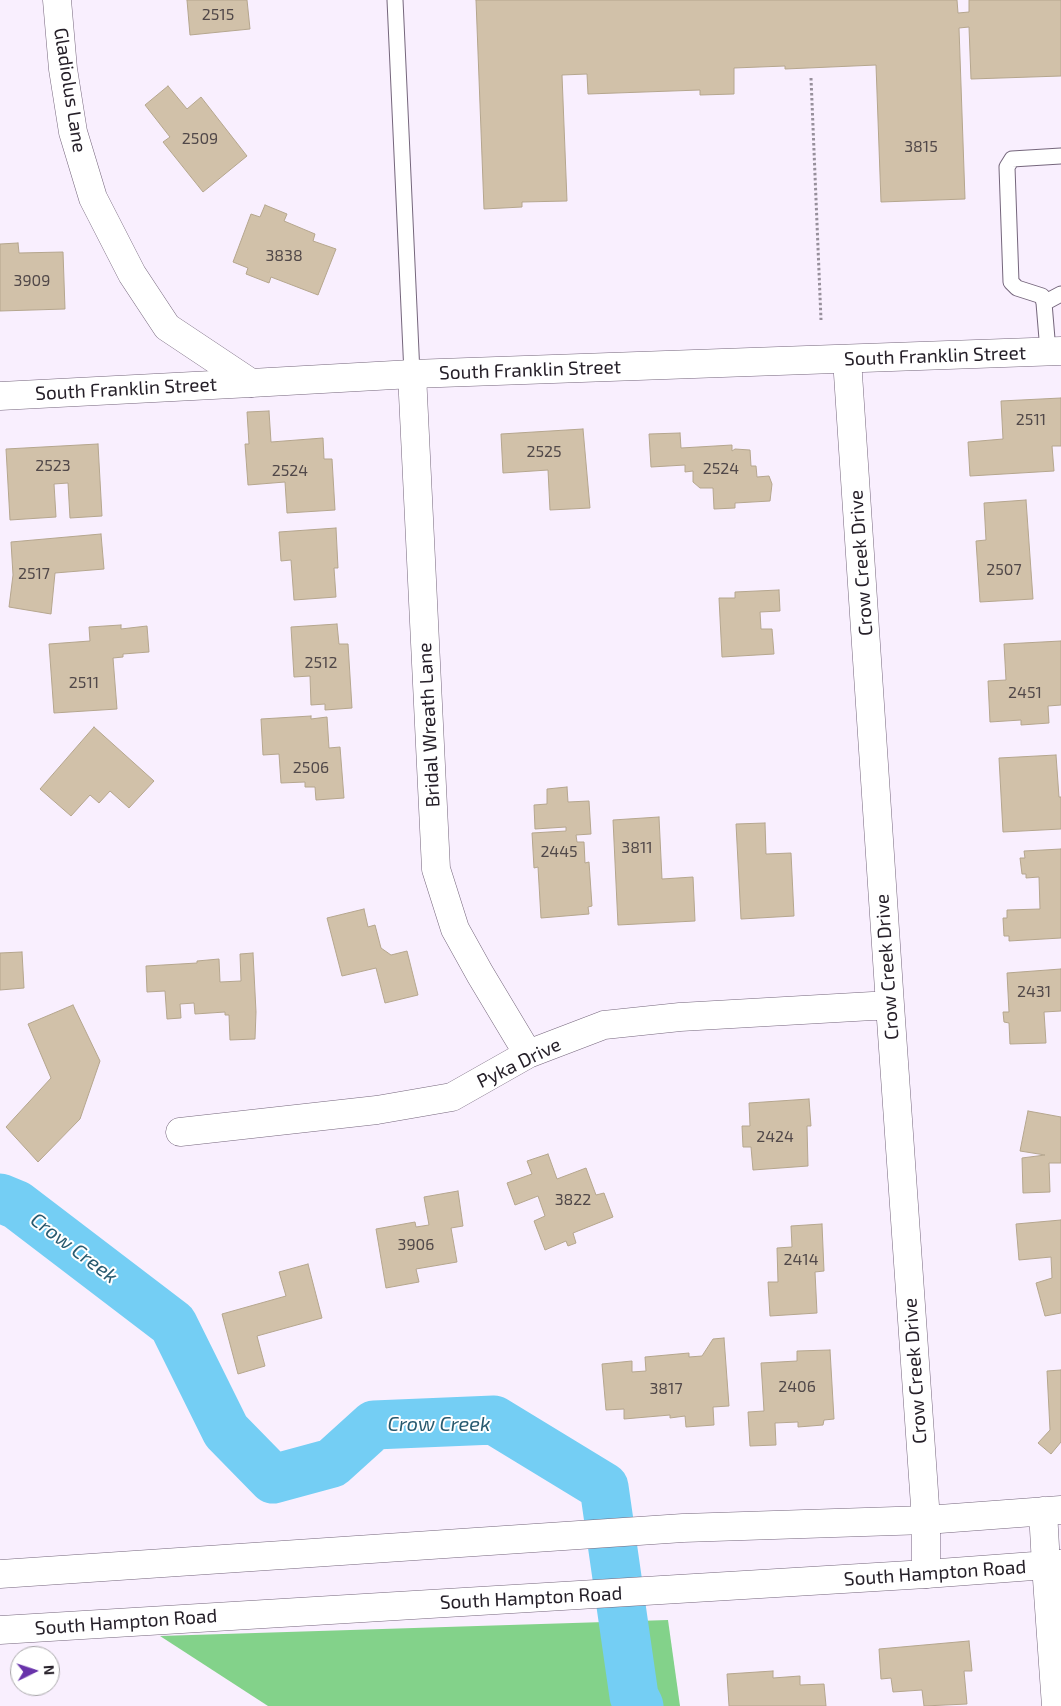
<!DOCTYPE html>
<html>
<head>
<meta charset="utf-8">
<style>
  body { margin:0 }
  #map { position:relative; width:1061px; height:1706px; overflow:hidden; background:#f9effe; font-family:"Exo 2",sans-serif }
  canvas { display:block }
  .north { position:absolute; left:10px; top:1646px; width:50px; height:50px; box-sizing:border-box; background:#fff; border:1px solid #a8a6a9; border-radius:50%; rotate:86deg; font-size:14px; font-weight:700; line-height:20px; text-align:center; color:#262029 }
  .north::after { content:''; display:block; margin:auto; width:18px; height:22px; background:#6833aa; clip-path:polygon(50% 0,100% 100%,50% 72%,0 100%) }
</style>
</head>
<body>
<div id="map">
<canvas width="1061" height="1706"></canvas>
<div class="north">N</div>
</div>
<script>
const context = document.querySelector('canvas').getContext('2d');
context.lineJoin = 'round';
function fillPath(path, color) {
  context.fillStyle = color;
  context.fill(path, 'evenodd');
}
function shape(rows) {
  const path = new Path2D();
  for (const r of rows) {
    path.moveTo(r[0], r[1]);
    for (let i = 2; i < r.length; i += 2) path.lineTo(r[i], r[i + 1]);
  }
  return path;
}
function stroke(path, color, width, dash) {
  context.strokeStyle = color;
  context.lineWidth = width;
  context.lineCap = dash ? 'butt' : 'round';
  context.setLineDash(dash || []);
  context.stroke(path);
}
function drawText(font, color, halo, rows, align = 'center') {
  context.font = font + ' "Exo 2",sans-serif';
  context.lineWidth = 4;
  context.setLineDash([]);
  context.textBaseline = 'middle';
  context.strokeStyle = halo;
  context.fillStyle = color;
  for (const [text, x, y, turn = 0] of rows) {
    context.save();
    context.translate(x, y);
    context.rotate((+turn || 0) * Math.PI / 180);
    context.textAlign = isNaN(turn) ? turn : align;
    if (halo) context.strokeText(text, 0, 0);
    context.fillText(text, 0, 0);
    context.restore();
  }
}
fillPath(shape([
  [668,1620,680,1706,268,1706,160,1636]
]), '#83d28a');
stroke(shape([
  [0,1198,17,1205,173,1324,226,1431,273,1479,332,1463,374,1425,494,1420,604,1487,634,1696,639,1706]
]), '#74cef4', 49);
const building = shape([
  [187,0,247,0,250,29,190,35,187,0],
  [476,0,957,0,958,13,969,12,969,0,1061,0,1061,76,971,79,969,27,959,28,965,199,881,202,876,65,785,69,785,66,734,68,734,94,700,95,700,90,588,94,587,74,562,75,567,201,522,202,522,207,484,209,476,0],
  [168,86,187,109,201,97,247,156,203,192,163,142,170,137,145,105,168,86],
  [265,205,287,214,284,221,315,234,313,241,336,249,318,295,271,277,269,283,246,274,248,268,233,262,251,214,260,217,265,205],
  [18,243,19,253,63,252,65,309,0,311,0,244,18,243],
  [1061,398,1061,446,1052,446,1054,471,970,476,968,442,1003,439,1001,401,1061,398],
  [269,411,271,442,323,438,324,459,332,459,335,510,287,513,285,482,248,485,245,444,249,444,247,412,269,411],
  [583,429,590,508,550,510,548,470,503,473,501,434,583,429],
  [680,433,681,448,732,445,732,451,735,449,750,450,751,466,756,466,757,477,769,476,772,484,770,501,735,503,735,508,714,509,713,488,700,488,693,482,693,471,685,472,685,465,651,467,649,434,680,433],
  [98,444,102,516,70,518,68,483,54,484,56,517,10,520,6,449,98,444],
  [1026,500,1033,599,980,602,976,541,986,540,984,503,1026,500],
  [336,528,338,568,334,568,336,597,294,600,291,560,281,561,279,532,336,528],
  [101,534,104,569,55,573,51,614,9,607,13,575,11,542,101,534],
  [779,590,780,611,760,612,761,629,772,629,774,654,722,657,719,598,735,598,735,592,779,590],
  [337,624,339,644,348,644,352,708,325,710,325,704,311,705,310,676,294,677,291,627,337,624],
  [121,625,121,629,147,626,149,652,123,654,123,657,113,658,117,709,54,713,49,644,90,641,89,627,121,625],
  [1061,641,1061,705,1048,706,1049,723,1021,725,1021,720,990,722,988,681,1006,680,1004,644,1061,641],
  [311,716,311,719,327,717,329,748,340,747,344,798,316,800,315,787,305,787,305,782,281,783,279,754,263,755,261,719,311,716],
  [94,727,154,781,129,808,110,791,99,803,90,795,71,816,40,789,94,727],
  [1056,755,1059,797,1061,797,1061,829,1003,832,999,758,1056,755],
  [567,787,568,802,589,801,591,834,576,835,577,842,584,842,585,863,589,862,592,906,588,907,589,914,541,918,538,867,534,868,532,833,566,831,566,827,535,829,534,805,547,804,547,789,567,787],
  [659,817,662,879,693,877,695,921,618,925,613,820,659,817],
  [765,823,766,854,791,853,794,916,741,919,736,824,765,823],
  [1061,849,1061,938,1009,941,1009,936,1004,936,1003,918,1007,918,1007,910,1040,909,1039,877,1026,878,1026,874,1022,874,1020,858,1025,858,1024,851,1061,849],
  [364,909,368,927,375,925,381,948,391,955,407,951,418,995,385,1003,376,968,342,976,327,918,364,909],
  [22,952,24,988,0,990,0,953,22,952],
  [253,953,256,1012,255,1039,230,1040,229,1015,225,1015,225,1012,195,1014,194,1003,180,1004,181,1018,167,1019,165,991,147,992,146,966,197,963,197,961,219,959,220,982,241,981,240,954,253,953],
  [1061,969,1061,1011,1044,1012,1046,1043,1010,1044,1009,1023,1004,1022,1003,1012,1009,1012,1007,973,1061,969],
  [73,1005,100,1061,80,1119,38,1162,6,1127,51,1078,28,1024,73,1005],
  [809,1099,811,1126,807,1126,808,1166,753,1170,751,1147,743,1147,742,1126,750,1126,749,1103,809,1099],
  [1028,1111,1061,1117,1061,1163,1049,1163,1050,1192,1023,1193,1022,1158,1045,1155,1020,1151,1028,1111],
  [548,1154,557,1179,586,1168,596,1195,604,1193,613,1217,573,1233,576,1243,568,1246,566,1241,545,1250,534,1221,545,1216,538,1196,515,1205,507,1183,532,1174,527,1161,548,1154],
  [458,1191,463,1226,451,1228,457,1262,416,1269,419,1282,386,1288,376,1229,415,1222,416,1227,429,1225,424,1197,458,1191],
  [1061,1220,1061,1313,1045,1316,1036,1283,1052,1278,1051,1257,1019,1260,1016,1224,1061,1220],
  [822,1224,824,1271,815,1272,817,1313,770,1316,768,1282,778,1282,777,1248,792,1247,791,1226,822,1224],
  [308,1264,322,1318,257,1336,265,1366,238,1374,222,1314,286,1296,279,1272,308,1264],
  [724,1338,729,1406,713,1407,714,1425,686,1427,685,1416,670,1418,670,1415,624,1419,624,1409,606,1410,602,1364,632,1361,632,1372,646,1371,645,1357,689,1353,689,1357,702,1356,713,1339,724,1338],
  [830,1350,834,1419,824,1420,823,1425,798,1427,798,1422,775,1423,776,1445,750,1446,748,1412,764,1411,761,1363,797,1361,797,1351,830,1350],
  [1061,1370,1061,1442,1051,1454,1038,1443,1050,1430,1047,1371,1061,1370],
  [969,1641,972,1671,964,1671,967,1704,924,1706,922,1690,893,1692,891,1678,881,1679,879,1649,969,1641],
  [773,1671,773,1678,800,1676,800,1685,824,1684,826,1706,729,1706,727,1674,773,1671]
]);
fillPath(building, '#d1c1a9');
stroke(building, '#b5a68e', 1);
const lane = shape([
  [395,0,412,374],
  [1044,303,1061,294],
  [1048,351,1044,303,1042,296,1017,288,1011,282,1007,167,1012,159,1061,156]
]);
const street = shape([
  [847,359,890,1005,926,1520,926,1574],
  [412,374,436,869,455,929,480,974,528,1054],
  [0,396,251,383],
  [180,1132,377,1110,452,1097,528,1054,604,1025,680,1017,890,1005],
  [1046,1565,1056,1706]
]);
const secondary = shape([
  [57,0,63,69,73,132,93,198,132,274,167,327,251,383,412,374,1061,351],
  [1043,1511,1046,1565],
  [0,1574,683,1528,926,1520,1061,1510],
  [0,1630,926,1574,1061,1564]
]);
stroke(lane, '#75667c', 17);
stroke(street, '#75667c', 29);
stroke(secondary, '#75667c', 29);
stroke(shape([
  [811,78,821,320]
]), '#978f9b', 3, [2.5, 2.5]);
stroke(lane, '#fff', 15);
stroke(street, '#fff', 28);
stroke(secondary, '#fff', 28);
drawText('16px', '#514849', null, [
  ["2515",218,15],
  ["2509",200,139],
  ["3815",921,147],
  ["3838",284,256],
  ["3909",32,281],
  ["2511",1031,420],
  ["2525",544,452],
  ["2523",53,466],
  ["2524",721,469],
  ["2524",290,471],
  ["2507",1004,570],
  ["2517",34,574],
  ["2512",321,663],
  ["2511",84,683],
  ["2451",1025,693],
  ["2506",311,768],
  ["3811",637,848],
  ["2445",559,852],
  ["2431",1034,992],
  ["2424",775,1137],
  ["3822",573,1200],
  ["3906",416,1245],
  ["2414",801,1260],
  ["2406",797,1387],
  ["3817",666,1389]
]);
drawText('19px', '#262029', '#fff', [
  ["Gladiolus Lane",70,90,81],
  ["South Franklin Street",935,356,-2],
  ["South Franklin Street",530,370,-2],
  ["South Franklin Street",126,389,-3],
  ["Crow Creek Drive",861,563,-94],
  ["Bridal Wreath Lane",429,725,-93],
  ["Crow Creek Drive",887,967,-94],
  ["Pyka Drive",519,1063,-26],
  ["Crow Creek Drive",915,1371,-94],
  ["South Hampton Road",935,1573,-4],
  ["South Hampton Road",531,1598,-3],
  ["South Hampton Road",126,1622,-4]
]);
drawText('italic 20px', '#285a6f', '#fff', [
  ["Crow Creek",74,1248,37],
  ["Crow Creek",439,1424]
]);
</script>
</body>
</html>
